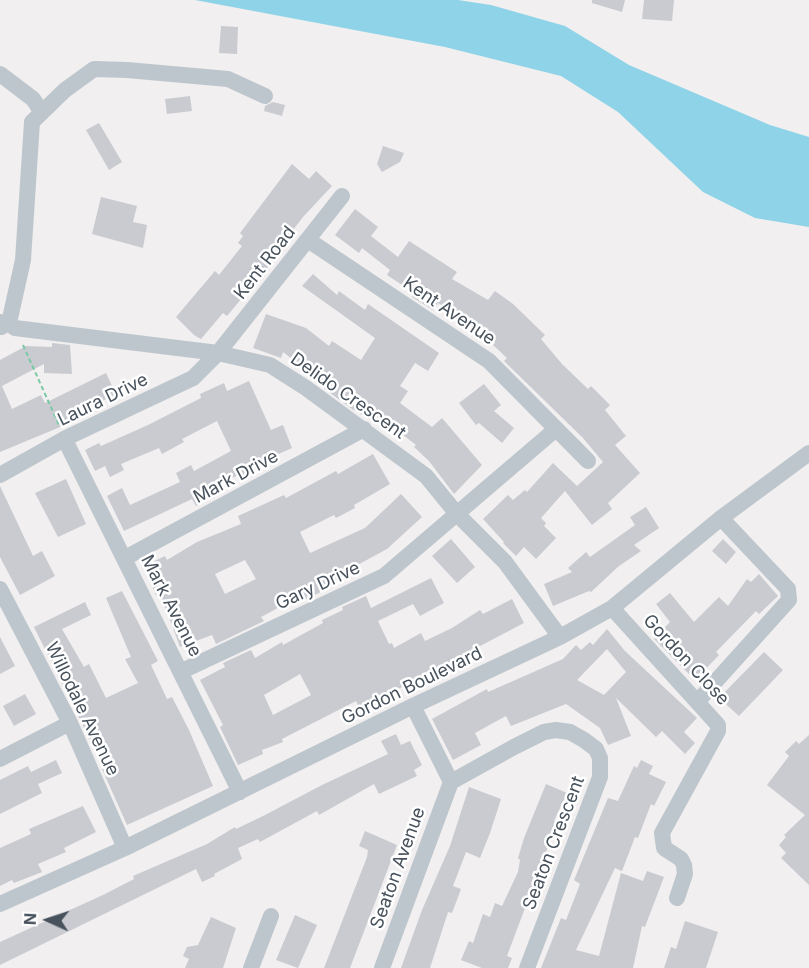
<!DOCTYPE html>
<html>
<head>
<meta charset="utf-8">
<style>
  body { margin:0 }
  #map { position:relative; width:809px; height:968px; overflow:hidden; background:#f1efef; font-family:Inter,sans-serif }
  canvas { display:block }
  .north { position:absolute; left:18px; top:890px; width:60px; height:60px; -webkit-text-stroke:4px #fff; paint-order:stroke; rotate:273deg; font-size:16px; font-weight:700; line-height:24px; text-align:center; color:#48525c }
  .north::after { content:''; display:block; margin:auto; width:21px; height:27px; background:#48525c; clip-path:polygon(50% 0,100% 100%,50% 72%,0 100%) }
</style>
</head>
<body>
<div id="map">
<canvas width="809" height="968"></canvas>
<div class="north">N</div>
</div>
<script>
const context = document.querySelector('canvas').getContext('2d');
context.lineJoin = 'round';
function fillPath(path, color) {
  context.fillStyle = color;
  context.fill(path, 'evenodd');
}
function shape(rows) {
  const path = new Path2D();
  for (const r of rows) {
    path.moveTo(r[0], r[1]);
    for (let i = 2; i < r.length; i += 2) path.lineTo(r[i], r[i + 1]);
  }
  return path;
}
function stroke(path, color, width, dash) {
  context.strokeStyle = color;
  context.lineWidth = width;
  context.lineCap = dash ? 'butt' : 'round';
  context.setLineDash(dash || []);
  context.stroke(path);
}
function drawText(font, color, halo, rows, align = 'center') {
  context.font = font + ' Inter,sans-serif';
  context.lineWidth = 5;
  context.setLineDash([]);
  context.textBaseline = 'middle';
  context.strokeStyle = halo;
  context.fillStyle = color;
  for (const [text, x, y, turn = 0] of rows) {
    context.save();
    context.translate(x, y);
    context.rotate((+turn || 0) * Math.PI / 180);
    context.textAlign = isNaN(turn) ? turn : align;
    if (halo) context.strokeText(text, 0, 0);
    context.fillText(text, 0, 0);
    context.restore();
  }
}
fillPath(shape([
  [195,0,458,0,491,5,565,26,629,65,770,125,809,137,809,227,755,218,703,192,618,112,561,76,445,47]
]), '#8ed3e8');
fillPath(shape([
  [592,0,625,0,622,12,592,3],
  [644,0,674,0,672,21,642,19],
  [221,26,238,27,237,54,219,53],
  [190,96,192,111,167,114,165,99],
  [273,102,285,105,282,116,264,111,265,106],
  [99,123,122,162,109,170,86,130],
  [383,146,404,153,400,162,382,172,377,164],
  [292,164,309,179,316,171,332,186,303,217,283,243,286,245,227,316,223,313,201,339,194,335,176,317,215,271,219,275,242,246,238,243,243,236,240,233],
  [101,197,137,206,133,222,147,225,143,248,92,234],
  [355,209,378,227,371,236,398,257,409,241,457,272,452,279,488,300,495,291,513,304,545,335,541,339,562,364,588,389,591,386,610,405,605,410,626,436,615,445,640,473,608,503,612,509,592,525,565,491,541,518,546,523,544,526,556,538,536,559,524,547,516,556,503,543,504,542,483,519,508,495,513,500,525,490,527,492,553,463,577,486,603,462,583,438,504,361,507,358,493,345,495,343,470,326,472,323,438,303,433,310,412,297,414,293,387,275,390,270,362,248,359,253,335,235],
  [313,274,337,295,339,291,365,310,368,304,439,353,428,371,415,363,400,386,408,391,400,403,432,427,442,418,482,465,454,494,429,461,414,447,416,445,388,423,385,428,352,409,310,378,312,374,283,352,281,358,253,348,266,314,306,328,329,346,332,341,361,360,375,338,302,286],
  [52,343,70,345,72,374,44,373,44,364,2,386,12,409,41,395,45,403,106,373,116,394,87,409,89,413,65,425,0,452,0,360,26,346,52,347],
  [249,381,271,430,283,425,292,448,265,460,267,463,243,477,241,474,202,491,207,500,196,506,192,499,124,531,107,496,122,488,130,505,180,482,176,473,191,465,194,471,231,451,217,421,182,439,184,442,162,454,159,448,121,464,124,470,110,477,105,466,95,471,85,450,99,443,101,446,148,425,201,398,200,394,224,383,227,391],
  [484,384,501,405,494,411,514,428,502,443,479,423,476,425,459,403],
  [373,454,390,484,354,505,355,508,336,518,334,515,300,532,310,553,365,528,401,494,422,517,387,549,352,568,354,571,326,585,327,589,302,601,300,596,261,617,264,621,216,644,212,635,180,647,160,593,156,595,144,566,165,556,167,560,197,542,241,524,238,516,284,495,286,498,336,471,338,474],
  [245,560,256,579,225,594,215,574],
  [66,479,86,524,58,537,35,493],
  [0,486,33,556,42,551,55,576,20,595,0,557],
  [646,507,659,528,634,545,641,551,619,566,591,592,589,591,553,606,544,584,572,572,568,568,586,552,590,557,635,525,630,517],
  [451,539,475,567,457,583,432,556],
  [723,539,736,552,726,564,712,551],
  [759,574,778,596,759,614,756,611,716,652,719,655,695,680,654,639,670,622,656,604,670,593,694,622,719,597,728,606,747,579,751,582],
  [431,578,444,603,420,616,413,604,378,621,389,644,392,643,394,648,421,633,425,641,452,628,480,610,483,614,512,599,524,623,360,709,356,701,282,739,283,742,262,750,263,754,238,765,220,727,223,725,200,680,225,667,223,663,251,650,255,658,282,642,283,645,323,623,322,620,343,610,342,607,366,596,371,608],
  [300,674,311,695,273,715,264,695],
  [122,591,158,661,151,665,167,699,172,697,189,730,213,786,127,825,102,769,104,768,34,627,85,602,91,615,62,629,84,667,89,664,106,698,138,683,125,659,131,657,106,598],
  [607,629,625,651,697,718,684,732,695,743,685,754,662,731,656,737,616,698,631,736,608,745,600,728,566,704,511,726,506,716,475,733,481,745,453,760,432,719,487,689,488,692,563,659,576,645,581,650,590,642,593,645],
  [607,649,626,672,604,695,577,680],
  [0,637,15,666,0,674],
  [764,652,783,670,739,716,719,698],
  [25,694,36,714,14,726,3,706],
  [396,734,401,745,410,741,422,765,414,770,417,776,379,794,374,784,319,815,317,811,260,842,258,839,238,848,242,859,214,874,215,876,202,882,196,869,0,965,0,942,105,894,134,879,133,876,207,844,235,827,236,829,265,815,322,785,388,754,381,741],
  [809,735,809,885,781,858,786,853,779,845,786,837,784,835,805,815,767,785,789,756,785,752,796,741,799,744],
  [56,760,62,773,38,784,42,793,0,814,0,780,28,766,31,772],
  [641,760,653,766,649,774,666,782,654,806,651,804,638,838,635,837,622,871,615,868,576,950,599,956,621,873,643,881,647,871,664,877,645,927,642,926,633,968,541,968,561,918,566,920,580,884,574,880,608,798,618,801,634,766,637,768],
  [546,784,567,793,554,821,558,822,545,854,548,855,538,885,527,909,525,908,507,956,512,958,508,968,482,968,461,960,469,941,473,943,483,914,490,917,495,903,502,906,518,872,520,860,518,858,524,838],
  [469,787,501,799,490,833,480,858,466,852,453,886,461,889,452,913,448,912,430,968,401,968,422,910,450,846],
  [83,806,96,832,64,848,66,852,38,864,42,872,14,883,12,880,0,886,0,848,31,834,29,829],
  [365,831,397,845,350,968,324,968,367,857,368,850,359,846],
  [295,915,317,925,298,968,276,960],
  [211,917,236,928,223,968,185,968,189,959,183,956,187,947,198,945],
  [685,921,718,932,706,968,664,968,671,947,676,949]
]), '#c9cbd1');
stroke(shape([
  [23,345,59,425]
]), '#79caa4', 2, [4.5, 3]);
stroke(shape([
  [0,74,33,99,41,111],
  [308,240,489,361,588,461],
  [0,322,9,323,15,328,218,353,270,365,306,388,426,476,457,514,505,562,560,637],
  [1,327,9,323,23,260,32,122,65,90,94,69,127,70,228,79,265,96],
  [65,440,240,792],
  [0,475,66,438,193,378,218,353,342,196],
  [125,558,364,429],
  [0,589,70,723,125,848],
  [612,608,718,725,718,731,662,833,664,848,681,859,684,865,685,874,677,898],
  [182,671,384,576,556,429],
  [698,701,789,600,788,589,721,518],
  [413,706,451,782],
  [0,759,70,723],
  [451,782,514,747,544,732,556,730,570,732,584,740,596,749,600,758,600,777,527,968],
  [0,904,125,848,413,706,560,637,612,608,721,518,809,453],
  [251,968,271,916],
  [382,968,451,782]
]), '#bec6cd', 16);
drawText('18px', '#48525c', '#fff', [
  ["Kent Road",265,263,-52],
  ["Kent Avenue",449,311,34],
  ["Delido Crescent",348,396,35],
  ["Laura Drive",103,400,-26],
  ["Mark Drive",236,477,-28],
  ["Gary Drive",318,586,-25],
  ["Mark Avenue",171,606,63],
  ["Gordon Close",686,660,47],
  ["Gordon Boulevard",412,686,-26],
  ["Willodale Avenue",82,709,64],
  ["Seaton Crescent",554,843,-69],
  ["Seaton Avenue",398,868,-70]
]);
</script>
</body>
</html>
